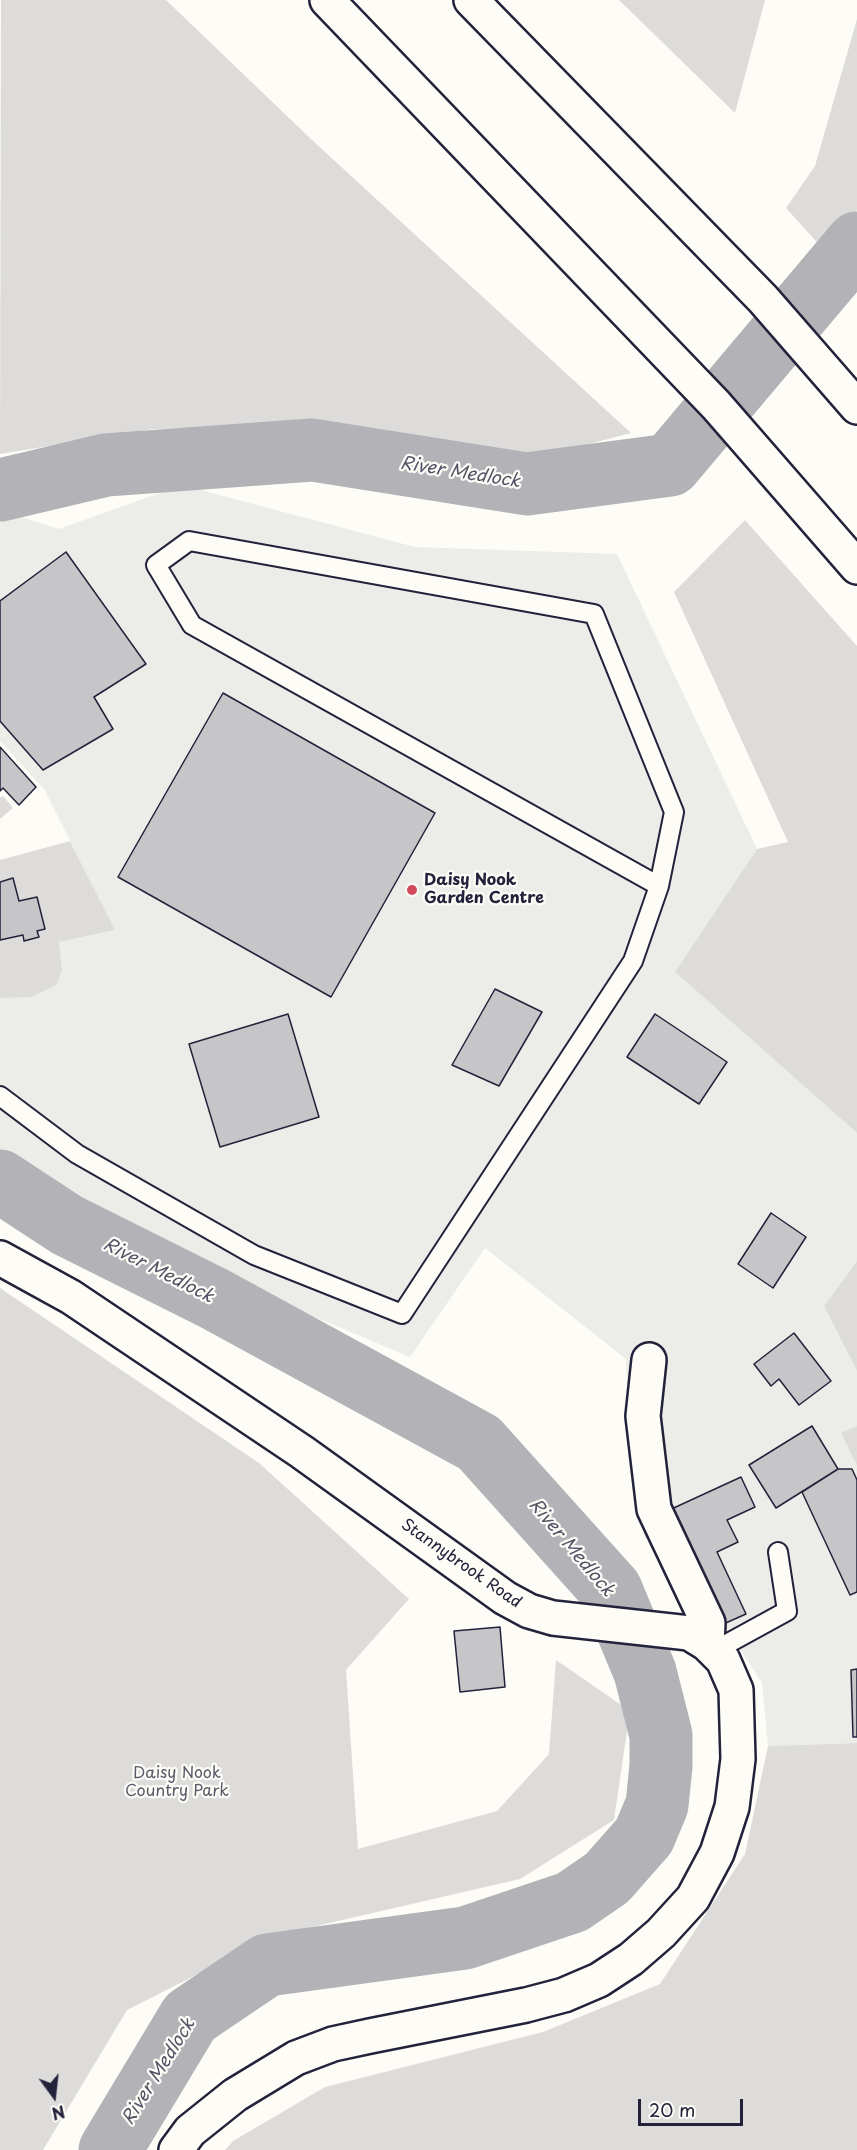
<!DOCTYPE html>
<html>
<head>
<meta charset="utf-8">
<style>
  body { margin:0 }
  #map { position:relative; width:857px; height:2150px; overflow:hidden; background:#fdfcf7; font-family:"Playpen Sans",sans-serif }
  canvas { display:block }
  .north { position:absolute; left:24px; top:2066px; width:60px; height:60px; -webkit-text-stroke:4px #fdfcf7; paint-order:stroke; rotate:165deg; font-size:16px; font-weight:700; line-height:24px; text-align:center; color:#22223b }
  .north::after { content:''; display:block; margin:auto; width:21px; height:27px; background:#22223b; clip-path:polygon(50% 0,100% 100%,50% 72%,0 100%) }
  .scale { position:absolute; left:638px; top:2099px; width:105px; height:27px; box-sizing:border-box; border:3px solid #22223b; border-top:0; padding-left:8px; font-size:18px; line-height:21px; white-space:nowrap; color:#22223b; -webkit-text-stroke:4px #fdfcf7; paint-order:stroke }
</style>
</head>
<body>
<div id="map">
<canvas width="857" height="2150"></canvas>
<div class="north">N</div>
<div class="scale">20 m</div>
</div>
<script>
const context = document.querySelector('canvas').getContext('2d');
context.lineJoin = 'round';
function fillPath(path, color) {
  context.fillStyle = color;
  context.fill(path, 'evenodd');
}
function shape(rows) {
  const path = new Path2D();
  for (const r of rows) {
    path.moveTo(r[0], r[1]);
    for (let i = 2; i < r.length; i += 2) path.lineTo(r[i], r[i + 1]);
  }
  return path;
}
function stroke(path, color, width, dash) {
  context.strokeStyle = color;
  context.lineWidth = width;
  context.lineCap = dash ? 'butt' : 'round';
  context.setLineDash(dash || []);
  context.stroke(path);
}
function drawText(font, color, halo, rows, align = 'center') {
  context.font = font + ' "Playpen Sans",sans-serif';
  context.lineWidth = 4.5;
  context.setLineDash([]);
  context.textBaseline = 'middle';
  context.strokeStyle = halo;
  context.fillStyle = color;
  for (const [text, x, y, turn = 0] of rows) {
    context.save();
    context.translate(x, y);
    context.rotate((+turn || 0) * Math.PI / 180);
    context.textAlign = isNaN(turn) ? turn : align;
    if (halo) context.strokeText(text, 0, 0);
    context.fillText(text, 0, 0);
    context.restore();
  }
}
fillPath(shape([
  [182,485,415,547,617,554,757,849,675,972,857,1133,857,1261,824,1306,857,1371,857,1426,841,1433,857,1466,857,1743,768,1746,762,1683,738,1646,688,1615,644,1535,630,1443,626,1359,485,1248,410,1357,230,1281,0,1156,0,998,62,970,59,942,115,930,44,789,0,741,0,522,12,514,59,529]
]), '#ecece9');
fillPath(shape([
  [1,0,166,0,312,140,631,433,520,462,329,427,153,429,0,454],
  [619,0,765,0,735,113],
  [857,19,857,210,823,249,786,208,815,166],
  [745,520,857,646,857,1133,675,972,757,849,788,842,674,592],
  [3,796,13,808,0,819,0,798],
  [70,841,115,930,59,942,62,970,56,985,31,997,0,998,0,860],
  [857,1261,857,1371,824,1306],
  [0,1288,259,1463,409,1599,346,1670,358,1849,497,1811,549,1754,556,1660,630,1711,614,1820,520,1879,273,1936,127,2010,43,2150,0,2150],
  [857,1426,857,1466,841,1433],
  [857,1743,857,2150,225,2150,233,2141,325,2087,543,2032,660,1984,745,1854,768,1746]
]), '#dddcdb');
stroke(shape([
  [0,490,106,465,312,450,527,484,670,465,857,243],
  [0,1181,67,1225,215,1299,479,1443,611,1590,645,1672,661,1735,661,1766,657,1805,644,1836,607,1878,572,1902,465,1938,267,1965,190,2017,110,2150]
]), '#b2b2b7', 63);
const building = shape([
  [66,552,146,664,94,697,113,729,43,770,0,721,0,601,66,552],
  [223,693,435,813,331,997,118,877,223,693],
  [0,747,36,787,19,805,3,788,0,791,0,747],
  [13,878,19,901,37,897,45,929,37,931,39,937,24,941,23,935,0,940,0,882,13,878],
  [495,989,542,1012,499,1086,452,1065,495,989],
  [288,1014,319,1117,220,1147,189,1044,288,1014],
  [655,1014,727,1062,699,1104,627,1057,655,1014],
  [771,1213,806,1237,773,1288,738,1264,771,1213],
  [794,1333,831,1381,799,1405,779,1379,771,1386,754,1364,794,1333],
  [812,1426,838,1469,776,1508,749,1465,812,1426],
  [838,1469,852,1469,857,1480,857,1592,850,1595,802,1492,838,1469],
  [741,1477,755,1507,727,1520,738,1542,717,1552,746,1614,719,1626,665,1512,741,1477],
  [500,1627,505,1687,460,1692,454,1631,500,1627],
  [857,1669,857,1737,853,1737,851,1670,857,1669]
]);
fillPath(building, '#c6c6c8');
stroke(building, '#22223b', 1.5);
const service = shape([
  [0,1096,77,1154,254,1255,402,1314,633,961,659,886,674,812,594,614,189,541,156,565,192,625,659,886],
  [714,1651,787,1611,778,1552]
]);
const minor = shape([
  [649,1360,643,1416,654,1509,708,1623,707,1644]
]);
const tertiary = shape([
  [0,1258,71,1297,302,1452,505,1598,529,1611,553,1618,689,1633,707,1644,723,1660,736,1690,738,1759,732,1807,717,1853,693,1898,661,1933,631,1959,599,1980,564,1995,526,2005,370,2036,333,2044,296,2058,235,2095,190,2131,176,2150]
]);
const motorway = shape([
  [327,0,716,405,857,567],
  [471,0,763,299,857,407]
]);
stroke(service, '#22223b', 22);
stroke(minor, '#22223b', 38);
stroke(tertiary, '#22223b', 38);
stroke(motorway, '#22223b', 38);
stroke(service, '#fdfcf7', 18);
stroke(minor, '#fdfcf7', 33);
stroke(tertiary, '#fdfcf7', 33);
stroke(motorway, '#fdfcf7', 33);
for (const [x, y, r, color] of [
  [412,890,6,"#d1495b"]
]) {
  const dot = new Path2D();
  dot.arc(x, y, r, 0, 2 * Math.PI);
  context.fillStyle = color;
  context.fill(dot);
  stroke(dot, '#fdfcf7', 2);
}
drawText('bold 16px', '#22223b', '#fdfcf7', [
  ["Daisy Nook",424,881],
  ["Garden Centre",424,899]
], 'left');
drawText('16px', '#22223b', '#fdfcf7', [
  ["Stannybrook Road",461,1564,35]
]);
drawText('16px', '#5a5a6b', '#fdfcf7', [
  ["Daisy Nook",177,1774],
  ["Country Park",177,1792]
]);
drawText('italic 18px', '#545466', '#fdfcf7', [
  ["River Medlock",460,473,9],
  ["River Medlock",158,1271,27],
  ["River Medlock",571,1548,50],
  ["River Medlock",159,2072,-58]
]);
</script>
</body>
</html>
